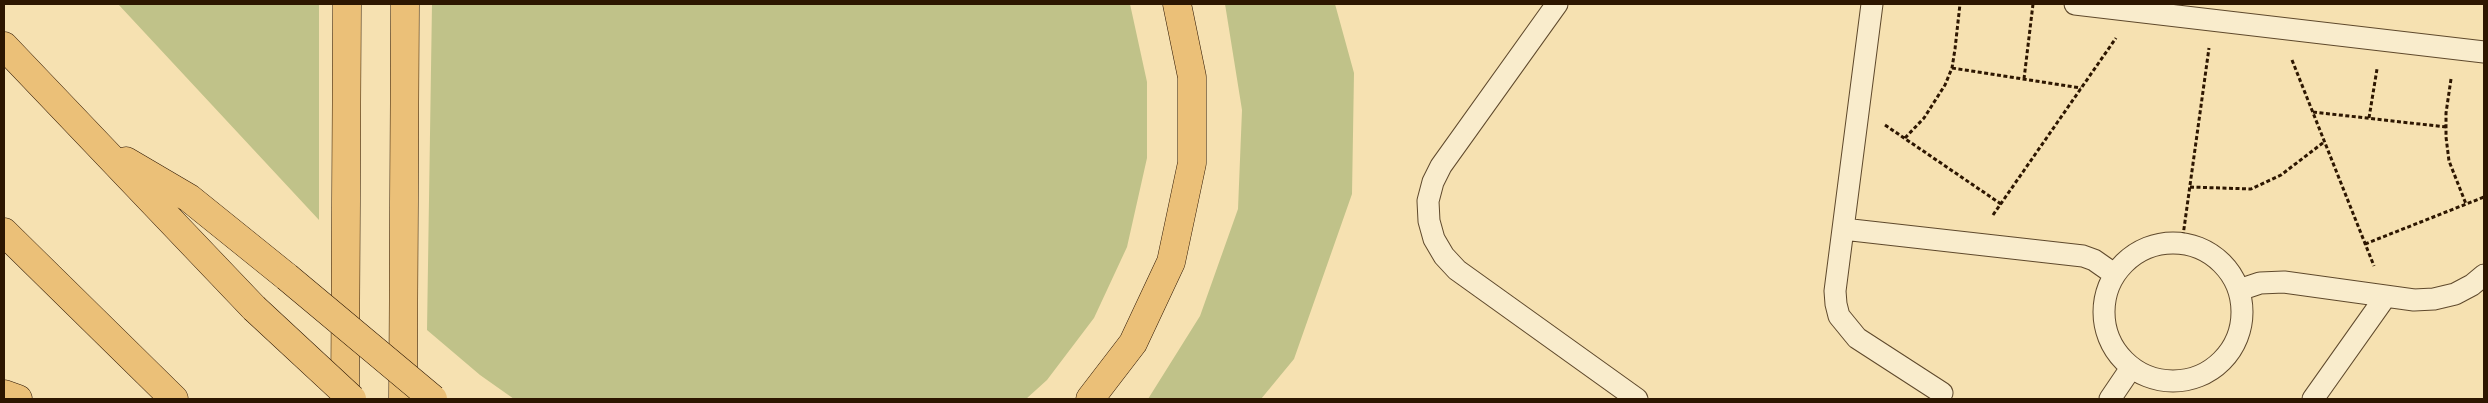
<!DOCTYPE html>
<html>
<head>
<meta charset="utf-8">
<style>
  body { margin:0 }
  #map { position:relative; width:2488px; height:403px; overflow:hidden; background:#f6e1b1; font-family:"IM FELL English",serif }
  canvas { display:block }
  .frame { position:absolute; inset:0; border:5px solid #2d1600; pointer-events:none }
</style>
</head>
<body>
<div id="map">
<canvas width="2488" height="403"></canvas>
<div class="frame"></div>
</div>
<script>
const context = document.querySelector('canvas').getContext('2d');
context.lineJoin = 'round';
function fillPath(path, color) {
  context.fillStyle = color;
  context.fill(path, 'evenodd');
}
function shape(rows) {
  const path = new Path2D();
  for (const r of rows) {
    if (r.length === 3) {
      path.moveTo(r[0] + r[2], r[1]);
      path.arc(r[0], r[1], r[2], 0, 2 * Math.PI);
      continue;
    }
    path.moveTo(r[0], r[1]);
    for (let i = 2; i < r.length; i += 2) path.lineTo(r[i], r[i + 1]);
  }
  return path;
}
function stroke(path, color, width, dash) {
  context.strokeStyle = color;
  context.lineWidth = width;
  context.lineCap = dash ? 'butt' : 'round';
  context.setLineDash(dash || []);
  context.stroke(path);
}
fillPath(shape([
  [118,4,319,4,319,220],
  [432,4,1130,4,1147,82,1147,158,1127,247,1094,318,1047,380,1026,399,514,399,480,375,427,330],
  [1225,4,1335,4,1354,73,1352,194,1294,359,1261,399,1148,399,1200,316,1238,209,1242,110]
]), '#c0c289');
const lane = shape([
  [1557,4,1441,166,1433,182,1428,201,1429,221,1434,239,1444,256,1457,270,1637,399],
  [1872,4,1835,291,1836,304,1839,316,1857,338,1942,393],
  [2075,4,2484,52],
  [1843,229,2083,256,2094,260,2114,274],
  [2173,312,69],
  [2239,290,2260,283,2284,282,2414,300,2434,299,2455,294,2472,285,2484,275],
  [2110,399,2131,368],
  [2313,399,2386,296]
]);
const highway = shape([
  [4,46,254,308],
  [126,161,189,198,287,277],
  [4,232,174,399],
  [4,394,18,399],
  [345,399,347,4],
  [403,399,405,4],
  [1090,399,1133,343,1171,262,1192,163,1192,77,1177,4]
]);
stroke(lane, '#5f492c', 23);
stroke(highway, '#2d1600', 29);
stroke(shape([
  [2292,60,2374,266],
  [1952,68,2081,88],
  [2024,79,2033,4],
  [2451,79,2446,113,2446,137,2449,161,2466,204],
  [2313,112,2446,127],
  [2369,118,2377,69],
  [1885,125,2001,204],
  [1905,138,1924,118,1945,85,1952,68,1955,49,1960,4],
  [2190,187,2251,189,2281,175,2324,142],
  [1993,215,2116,38],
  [2182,243,2209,48],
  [2365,244,2484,197]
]), '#2d1600', 3, [4, 2.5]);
stroke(lane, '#f9eccc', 21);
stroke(highway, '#ebc078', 28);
const highwayBridge = shape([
  [287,277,433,399],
  [254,308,352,399]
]);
stroke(highwayBridge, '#2d1600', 29, []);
stroke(highwayBridge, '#ebc078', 28);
</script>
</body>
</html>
